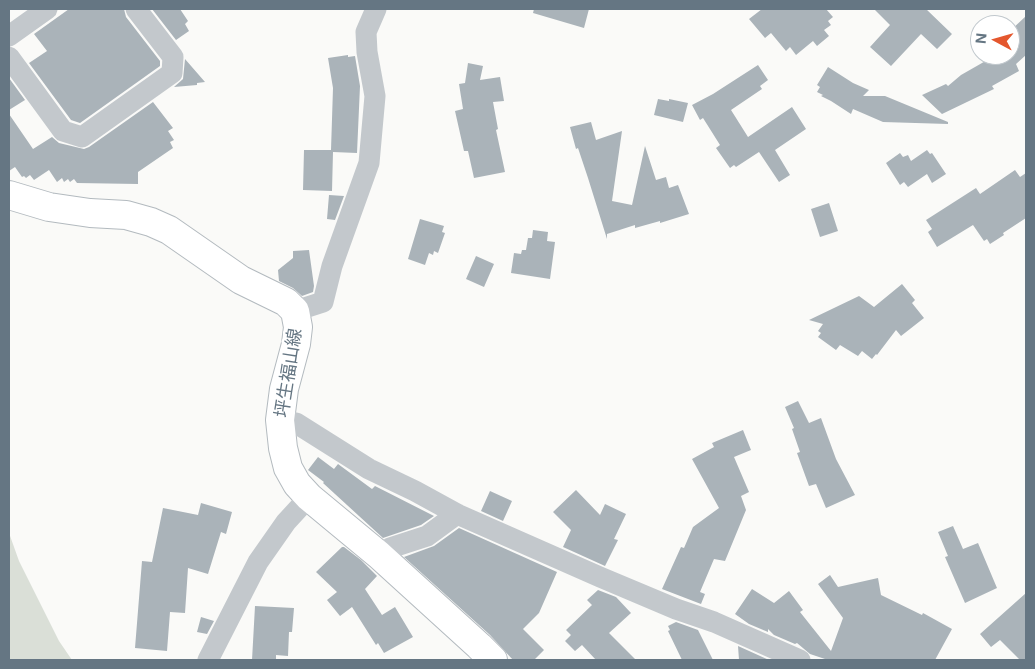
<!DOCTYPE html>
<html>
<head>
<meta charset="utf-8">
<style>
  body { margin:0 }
  #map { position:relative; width:1035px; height:669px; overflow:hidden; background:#fafaf8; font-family:Inter,sans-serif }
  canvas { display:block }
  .frame { position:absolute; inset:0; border:10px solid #657683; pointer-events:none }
  .north { position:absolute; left:970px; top:15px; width:50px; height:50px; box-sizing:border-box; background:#fff; border:1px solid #c1c8cd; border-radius:50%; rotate:276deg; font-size:14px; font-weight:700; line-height:20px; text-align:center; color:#657683 }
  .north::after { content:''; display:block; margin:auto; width:18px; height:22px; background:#e4572e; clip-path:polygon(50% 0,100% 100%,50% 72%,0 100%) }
</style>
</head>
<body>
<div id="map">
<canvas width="1035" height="669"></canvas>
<div class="frame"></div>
<div class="north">N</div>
</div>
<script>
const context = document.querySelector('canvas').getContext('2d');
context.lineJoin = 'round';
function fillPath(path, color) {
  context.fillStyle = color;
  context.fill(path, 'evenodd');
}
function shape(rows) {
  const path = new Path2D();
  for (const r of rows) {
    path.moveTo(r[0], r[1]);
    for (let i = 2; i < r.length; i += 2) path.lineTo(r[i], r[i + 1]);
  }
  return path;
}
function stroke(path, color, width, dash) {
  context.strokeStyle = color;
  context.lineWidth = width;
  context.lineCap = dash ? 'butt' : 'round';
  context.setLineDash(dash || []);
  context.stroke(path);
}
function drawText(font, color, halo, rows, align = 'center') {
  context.font = font + ' Inter,"Noto Sans JP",sans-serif';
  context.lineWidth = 5;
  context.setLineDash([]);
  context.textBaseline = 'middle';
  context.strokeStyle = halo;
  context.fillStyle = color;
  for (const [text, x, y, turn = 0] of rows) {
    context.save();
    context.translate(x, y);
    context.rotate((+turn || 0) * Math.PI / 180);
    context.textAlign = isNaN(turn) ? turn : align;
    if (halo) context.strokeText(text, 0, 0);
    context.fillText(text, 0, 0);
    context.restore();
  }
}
fillPath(shape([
  [9,533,19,561,59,641,72,660,9,660]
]), '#dadfd7');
fillPath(shape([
  [69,9,124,9,126,17,160,61,160,66,80,123,71,120,29,63,47,51,34,34],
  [152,9,180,9,188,21,185,24,189,31,176,40],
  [534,9,589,9,584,28,533,13],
  [762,9,826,9,833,17,828,21,831,25,824,30,829,36,817,46,813,41,796,55,790,47,786,51,771,33,765,38,749,19],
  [874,9,926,9,952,34,937,49,921,34,891,66,870,47,890,25],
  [1026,16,1026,55,1016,64,1019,71,992,86,994,89,942,114,922,95,946,84,948,86,961,75,996,55,1010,55,1010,31],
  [348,55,348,57,355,56,360,86,357,153,333,152,332,191,303,190,304,150,331,150,333,88,328,58],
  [185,59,205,82,197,83,197,85,174,87,183,79],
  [468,63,483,66,480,80,500,77,504,101,493,102,498,129,496,130,505,172,474,178,468,151,464,151,455,111,463,109,459,84,465,83],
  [758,65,768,80,760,86,762,89,731,110,748,137,792,107,806,129,775,150,790,175,779,182,759,152,736,167,734,165,730,168,716,148,720,145,703,118,700,120,692,105,713,94],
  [828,67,853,83,869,90,863,96,885,96,948,122,948,124,883,122,853,109,851,114,831,101,821,96,823,95,817,92,820,87,817,85],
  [9,78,25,100,9,110],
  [658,99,669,101,669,99,688,103,683,122,654,115],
  [153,102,173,128,168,131,174,140,170,142,173,148,138,172,138,184,77,183,74,179,70,182,68,179,64,182,62,178,57,182,49,170,34,180,30,175,26,178,24,176,22,177,15,167,9,171,9,114,33,149,52,137,59,143,84,149,89,147],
  [591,122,596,140,622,131,612,201,632,205,645,146,656,180,666,177,669,188,678,185,689,214,660,223,660,221,635,228,635,225,607,234,607,239,588,178,578,148,576,149,570,127],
  [927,150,930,154,932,153,946,174,932,183,927,174,908,187,904,182,900,185,886,163,900,153,903,157,908,155,911,161],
  [1015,170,1020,177,1026,173,1026,218,1003,233,1004,235,990,244,987,239,984,241,973,225,937,247,928,232,932,229,926,220,976,188,980,194],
  [329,195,344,196,335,220,327,219],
  [829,203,838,231,820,237,811,209],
  [420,219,444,226,442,232,445,233,438,253,434,251,433,255,429,253,425,265,408,259],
  [533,230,548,232,547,241,555,242,550,279,511,273,514,253,521,254,522,250,526,250,528,238,532,238],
  [309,250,314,286,313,292,302,296,293,288,279,281,278,270,293,258,293,251],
  [476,256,494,264,484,287,466,279],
  [902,284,915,300,912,303,924,318,901,336,896,330,877,355,876,354,872,359,862,351,858,356,840,345,836,350,818,337,821,333,818,331,823,324,809,320,859,296,874,307],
  [798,401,809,423,821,418,836,459,855,495,826,508,816,484,809,486,797,453,800,452,792,429,794,428,785,407],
  [743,430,751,450,734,457,749,492,741,496,746,510,725,561,714,559,700,592,705,594,701,604,662,589,681,547,684,548,693,527,719,508,692,459,714,447,712,443],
  [318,457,334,469,338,464,372,489,375,486,434,516,421,525,383,538,323,483,324,482,308,470],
  [576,490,600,515,605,504,626,514,614,539,618,540,605,566,563,547,571,530,553,512],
  [490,491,512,501,503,521,481,511],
  [201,503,232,512,226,534,221,532,208,574,188,568,185,613,170,612,167,651,135,648,142,561,152,562,163,508,198,515],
  [953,526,963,549,978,543,997,588,965,603,945,557,948,556,938,532],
  [459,528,557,572,539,613,523,629,544,650,534,660,513,660,490,635,404,557,434,546],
  [342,547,344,547,361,560,377,576,365,589,382,615,395,607,413,637,384,653,378,643,376,645,352,607,340,616,327,600,337,592,316,572],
  [830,575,838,587,878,578,881,595,922,615,923,613,952,629,935,660,828,660,810,654,797,643,795,644,774,635,768,629,768,632,749,624,735,614,752,589,774,603,789,591,803,610,800,612,831,651,843,618,818,584],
  [598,590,616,597,631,613,609,633,636,660,596,660,582,645,575,651,565,641,571,635,566,630,592,605,587,600],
  [1026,593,1026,660,1020,660,1000,640,991,647,980,634],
  [255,606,294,608,292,632,289,632,288,656,276,655,276,660,252,660],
  [201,617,214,621,207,634,197,632],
  [676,622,698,630,713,660,682,660,668,631,670,630,668,626],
  [738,646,769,660,739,660]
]), '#aab3b9');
const secondary = shape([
  [9,195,49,207,90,213,126,215,151,222,169,230,241,280,286,302,295,311,298,327,296,344,284,389,280,420,283,448,288,468,297,484,309,497,379,555,479,646,493,660]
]);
stroke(secondary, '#b3babf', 30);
stroke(shape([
  [9,36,47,9],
  [9,57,63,131,82,137,172,73,173,57,136,9],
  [295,311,323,302,332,266,369,163,375,96,367,52,366,32,376,9],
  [280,420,296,423,369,469,415,491,457,514,600,577,676,609,714,622,800,660],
  [379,555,390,548,427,536,457,514],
  [208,660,258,562,286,522,309,497]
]), '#c3c8cc', 21);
stroke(secondary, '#fff', 28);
drawText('18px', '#657683', '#fff', [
  ["坪生福山線",289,373,-81]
]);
</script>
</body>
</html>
